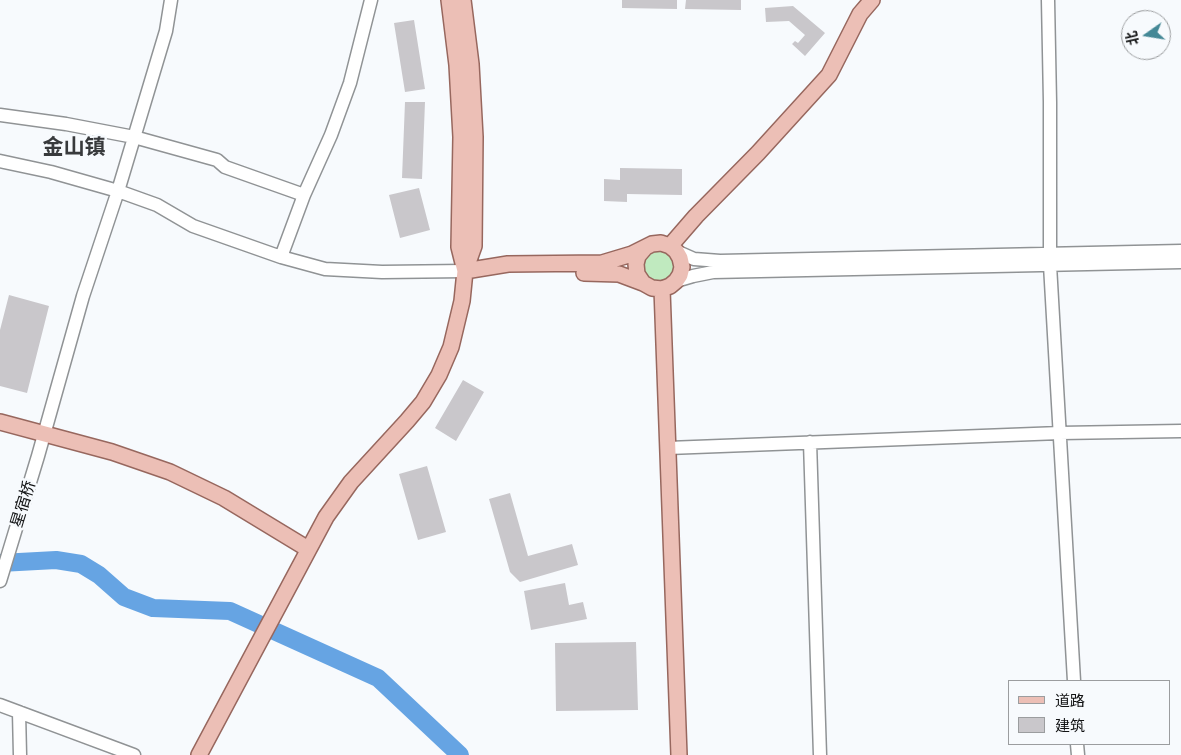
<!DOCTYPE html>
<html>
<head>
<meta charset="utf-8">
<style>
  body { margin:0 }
  #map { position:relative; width:1181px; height:755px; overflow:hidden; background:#f7fafd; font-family:"Exo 2","Noto Sans SC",sans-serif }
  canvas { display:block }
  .legend { position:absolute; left:1008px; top:680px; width:162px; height:65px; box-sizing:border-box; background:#f7fafd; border:1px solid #9b9d9f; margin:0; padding:6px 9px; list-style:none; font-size:15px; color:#111213 }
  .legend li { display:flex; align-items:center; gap:10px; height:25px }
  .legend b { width:25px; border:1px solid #9b9d9f }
  .north { position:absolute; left:1121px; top:10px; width:50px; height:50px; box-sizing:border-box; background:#f7fafd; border:1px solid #9b9d9f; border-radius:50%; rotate:257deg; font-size:14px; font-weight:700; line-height:20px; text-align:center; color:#111213 }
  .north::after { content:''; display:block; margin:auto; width:18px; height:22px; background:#448896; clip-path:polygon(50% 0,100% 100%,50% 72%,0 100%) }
</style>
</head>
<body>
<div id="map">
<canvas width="1181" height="755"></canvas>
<ul class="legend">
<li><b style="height:6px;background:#ecbfb6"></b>道路</li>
<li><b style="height:14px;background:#c9c7cb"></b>建筑</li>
</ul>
<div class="north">北</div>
</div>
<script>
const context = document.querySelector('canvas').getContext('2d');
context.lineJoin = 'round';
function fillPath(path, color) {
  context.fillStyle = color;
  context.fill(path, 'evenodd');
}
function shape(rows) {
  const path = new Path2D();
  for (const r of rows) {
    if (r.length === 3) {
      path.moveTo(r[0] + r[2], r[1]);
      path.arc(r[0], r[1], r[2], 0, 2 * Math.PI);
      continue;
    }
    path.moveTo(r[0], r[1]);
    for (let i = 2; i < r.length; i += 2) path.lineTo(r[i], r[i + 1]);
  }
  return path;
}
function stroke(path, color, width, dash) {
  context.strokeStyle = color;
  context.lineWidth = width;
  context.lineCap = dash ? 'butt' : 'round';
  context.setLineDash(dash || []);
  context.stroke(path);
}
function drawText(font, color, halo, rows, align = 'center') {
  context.font = font + ' "Exo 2","Noto Sans SC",sans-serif';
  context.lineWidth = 5;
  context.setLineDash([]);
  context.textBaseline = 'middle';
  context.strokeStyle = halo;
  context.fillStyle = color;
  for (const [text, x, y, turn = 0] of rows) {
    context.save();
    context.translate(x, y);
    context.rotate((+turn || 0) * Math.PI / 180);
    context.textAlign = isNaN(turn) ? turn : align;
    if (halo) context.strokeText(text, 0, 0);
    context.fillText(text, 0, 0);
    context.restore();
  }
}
fillPath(shape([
  [659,267,16]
]), '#c0eabf');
stroke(shape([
  [0,563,56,560,81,564,99,575,124,597,153,608,230,611,378,678,460,755]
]), '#66a4e3', 18);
fillPath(shape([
  [622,0,677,0,677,9,622,8],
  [686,0,741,0,741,10,685,9],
  [793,6,825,33,805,56,792,44,795,41,798,43,805,35,789,21,766,22,765,8],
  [414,20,425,89,405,92,394,23],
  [405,102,425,102,422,179,402,178],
  [620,168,682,169,682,195,627,194,627,202,604,201,604,179,620,180],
  [419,188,430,230,400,238,389,195],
  [9,295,49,306,27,393,0,386,0,330],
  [463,380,484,392,456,441,435,428],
  [427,466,446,532,418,540,399,474],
  [510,493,528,556,572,544,578,565,520,582,510,572,489,499],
  [565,583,569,605,583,602,587,619,531,630,524,591],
  [636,642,638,710,556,711,555,643]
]), '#c9c7cb');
const minor = shape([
  [1048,0,1050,102,1050,265,1074,681],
  [0,115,66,124,134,137,217,160,225,167,304,195],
  [0,161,51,172,118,191,157,205,193,226,281,257,325,269,382,272,465,271],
  [676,251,694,259,720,261,1181,251],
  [281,257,304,195,331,135,350,83,371,0],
  [676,281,693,276,713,272,1181,262],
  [810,442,820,755],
  [668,448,1060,433,1181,431],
  [0,581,38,456,83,296,118,191,166,31,171,0],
  [0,705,134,755],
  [19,712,20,755],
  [1077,744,1078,755]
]);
const major = shape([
  [449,0,457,65,461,137,459,247,465,271],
  [670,246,696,216,758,153,829,75,860,14,872,0],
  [465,271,508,264,602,263,632,254,652,244,661,243,670,246,676,251,680,258,682,267,680,275,676,281,670,286,662,289,652,288,643,283,637,274,636,264,638,256,644,249],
  [584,273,619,274,643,283],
  [662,289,679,755],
  [0,422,112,452,170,472,224,498,308,549],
  [199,755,326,517,351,482,407,421,423,402,439,375,451,347,462,301,465,271,474,246,475,137,471,64,463,0]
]);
stroke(minor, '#909395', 15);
stroke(major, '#97675e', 18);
stroke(minor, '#fff', 12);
stroke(major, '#ecbfb6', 15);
drawText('16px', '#111213', '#f7fafd', [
  ["星宿桥",23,504,-73]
]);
drawText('bold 21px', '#383a3c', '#f7fafd', [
  ["金山镇",74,147]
]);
</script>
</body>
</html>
